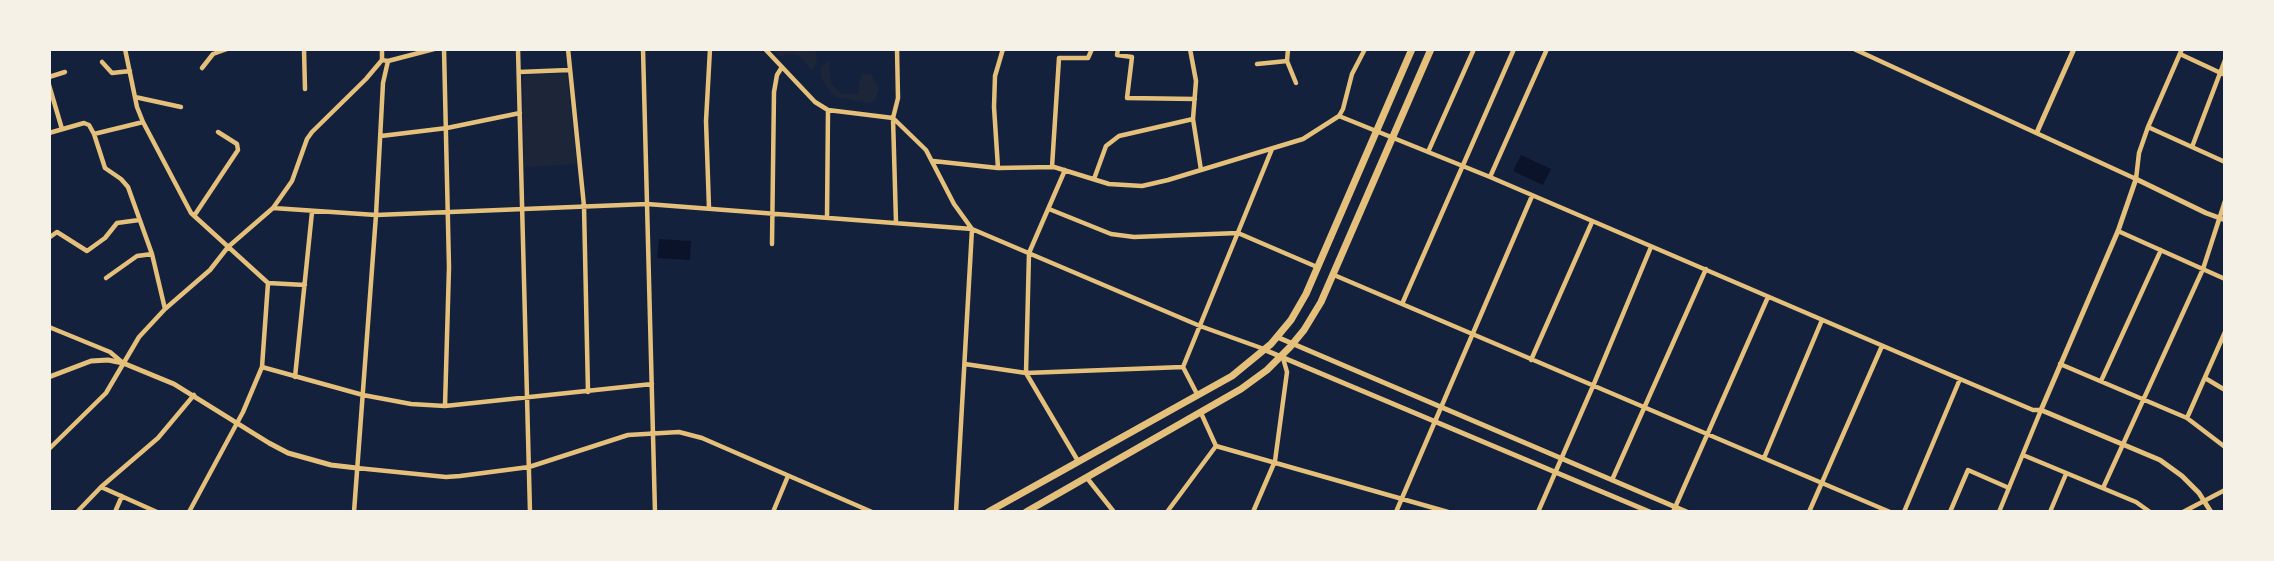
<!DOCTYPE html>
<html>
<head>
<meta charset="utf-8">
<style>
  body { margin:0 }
  #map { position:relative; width:2274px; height:561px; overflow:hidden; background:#14213d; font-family:Montserrat,sans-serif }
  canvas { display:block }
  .frame { position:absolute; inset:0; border:51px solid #f6f1e7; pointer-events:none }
</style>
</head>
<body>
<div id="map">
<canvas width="2274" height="561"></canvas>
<div class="frame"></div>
</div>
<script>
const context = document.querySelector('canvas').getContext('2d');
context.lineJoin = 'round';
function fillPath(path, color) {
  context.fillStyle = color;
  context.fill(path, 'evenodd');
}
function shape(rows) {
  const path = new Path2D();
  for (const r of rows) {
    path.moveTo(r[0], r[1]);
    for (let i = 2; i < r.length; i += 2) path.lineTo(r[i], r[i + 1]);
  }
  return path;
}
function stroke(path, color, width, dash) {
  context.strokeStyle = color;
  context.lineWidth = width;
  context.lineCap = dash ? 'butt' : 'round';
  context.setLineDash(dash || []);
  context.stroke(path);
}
fillPath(shape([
  [771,49,815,49,817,61,813,69,810,69,800,56,789,54,780,57],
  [826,62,829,62,831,84,842,94,858,94,861,75,871,74,879,88,875,100,869,103,837,97,830,92,821,77,820,69],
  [564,73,567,76,577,164,524,167,523,78,526,75]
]), '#1d2539');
fillPath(shape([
  [1521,155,1551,169,1543,185,1513,171],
  [659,239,691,241,690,260,657,258]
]), '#0b132b');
stroke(shape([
  [125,49,137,107,143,122,191,213,268,283,262,367,243,412,189,512],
  [304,49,305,89],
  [382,49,382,60],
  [444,49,449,267,445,406],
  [518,49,530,512],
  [568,49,584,206,588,392],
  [643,49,655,512],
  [765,49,815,102,828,110,893,118,926,150,954,204,972,229,956,512],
  [1118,49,1117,55,1132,57,1127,98,1195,99],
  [1190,49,1196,81,1193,119,1201,170],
  [1288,49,1287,61,1296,83],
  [1854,49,2136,179,2139,153,2148,127,2182,49],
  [2180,54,2225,75],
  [102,62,112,73,130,71],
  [1257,64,1287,61],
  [202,68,213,54,227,49],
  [519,72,569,70],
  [49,77,65,72],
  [49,85,62,129],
  [135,97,181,107],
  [1339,116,1490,177,1960,379,2033,410,2041,410,1999,512],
  [143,122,94,134,105,168,121,179,128,187,152,254,165,309],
  [2148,127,2225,162],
  [49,133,84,123,89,125,94,134],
  [381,136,447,128,520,113],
  [2192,147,2225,60],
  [1428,152,1474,49],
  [933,161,998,168,1054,167,1109,184,1142,186,1168,180,1303,139,1339,116,1343,109,1352,74,1365,49],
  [1052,167,1059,58,1088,58,1092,49],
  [998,168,994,107,995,76,1003,49],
  [1065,170,1029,253,1026,373,1078,461],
  [1490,177,1547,49],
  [1094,179,1106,146,1119,136,1193,119],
  [273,208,376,215,647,204,972,229,1200,326,1264,349],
  [709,208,706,121,710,49],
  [1049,209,1111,234,1134,237,1238,233,1317,267],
  [194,216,238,150,237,144,218,132],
  [827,218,828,110],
  [896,222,893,118,898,98,897,49],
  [2118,231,2225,279],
  [50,237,57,232,87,251,105,238,117,223,139,220],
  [772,244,774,92,777,75,782,67],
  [1334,275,1890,512],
  [106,278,137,256,152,254],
  [268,283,305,285],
  [1402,304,1514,49],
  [49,327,110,352,123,363],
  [1531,360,1592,222],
  [965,364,1026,373,1183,367],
  [2060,364,2187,418,2225,447],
  [262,367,363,395,411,404,445,406,652,384],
  [295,377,312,212],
  [2205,378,2225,390],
  [2101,381,2161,250],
  [1197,394,1183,367,1272,149],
  [2187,418,2225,332],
  [1216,446,1448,512],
  [49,449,106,393,139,337,165,309,210,270,228,247,273,208,292,181,307,139,312,132,366,79,382,60,388,61,434,49],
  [2023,455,2136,502,2150,512],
  [1764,458,1822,320],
  [357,468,446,477,460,476,529,467,628,435,679,432,702,438,872,512],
  [1087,478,1114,512],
  [1612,480,1706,269],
  [101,487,157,512],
  [2103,488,2203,269,2225,201],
  [77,512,101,487,158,438,194,395],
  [115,512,122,496],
  [354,512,376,215,383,83,388,61],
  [773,512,788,476],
  [1167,512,1216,446,1201,413],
  [1253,512,1275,461,1287,372,1283,358],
  [1396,512,1532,196],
  [1538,512,1593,386,1651,247],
  [1673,512,1768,297],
  [1809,512,1882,346],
  [1904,512,1960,379],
  [1950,512,1968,470,2009,488],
  [2050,512,2066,474],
  [2183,512,2225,490]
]), '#e5c07b', 4.5);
stroke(shape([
  [2037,132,2074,49],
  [1277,337,1687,512],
  [1265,350,1650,512],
  [49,377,91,361,108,360,123,363,174,384,269,443,288,453,331,465,357,468],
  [2211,512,2199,493,2182,476,2160,460,2041,410,2118,231,2136,179,2206,213,2225,220]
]), '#e5c07b', 5);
stroke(shape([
  [988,512,1232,376,1271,344,1291,320,1306,294,1412,49],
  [1026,512,1241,389,1267,370,1290,347,1304,330,1321,302,1431,49]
]), '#e5c07b', 7);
</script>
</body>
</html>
